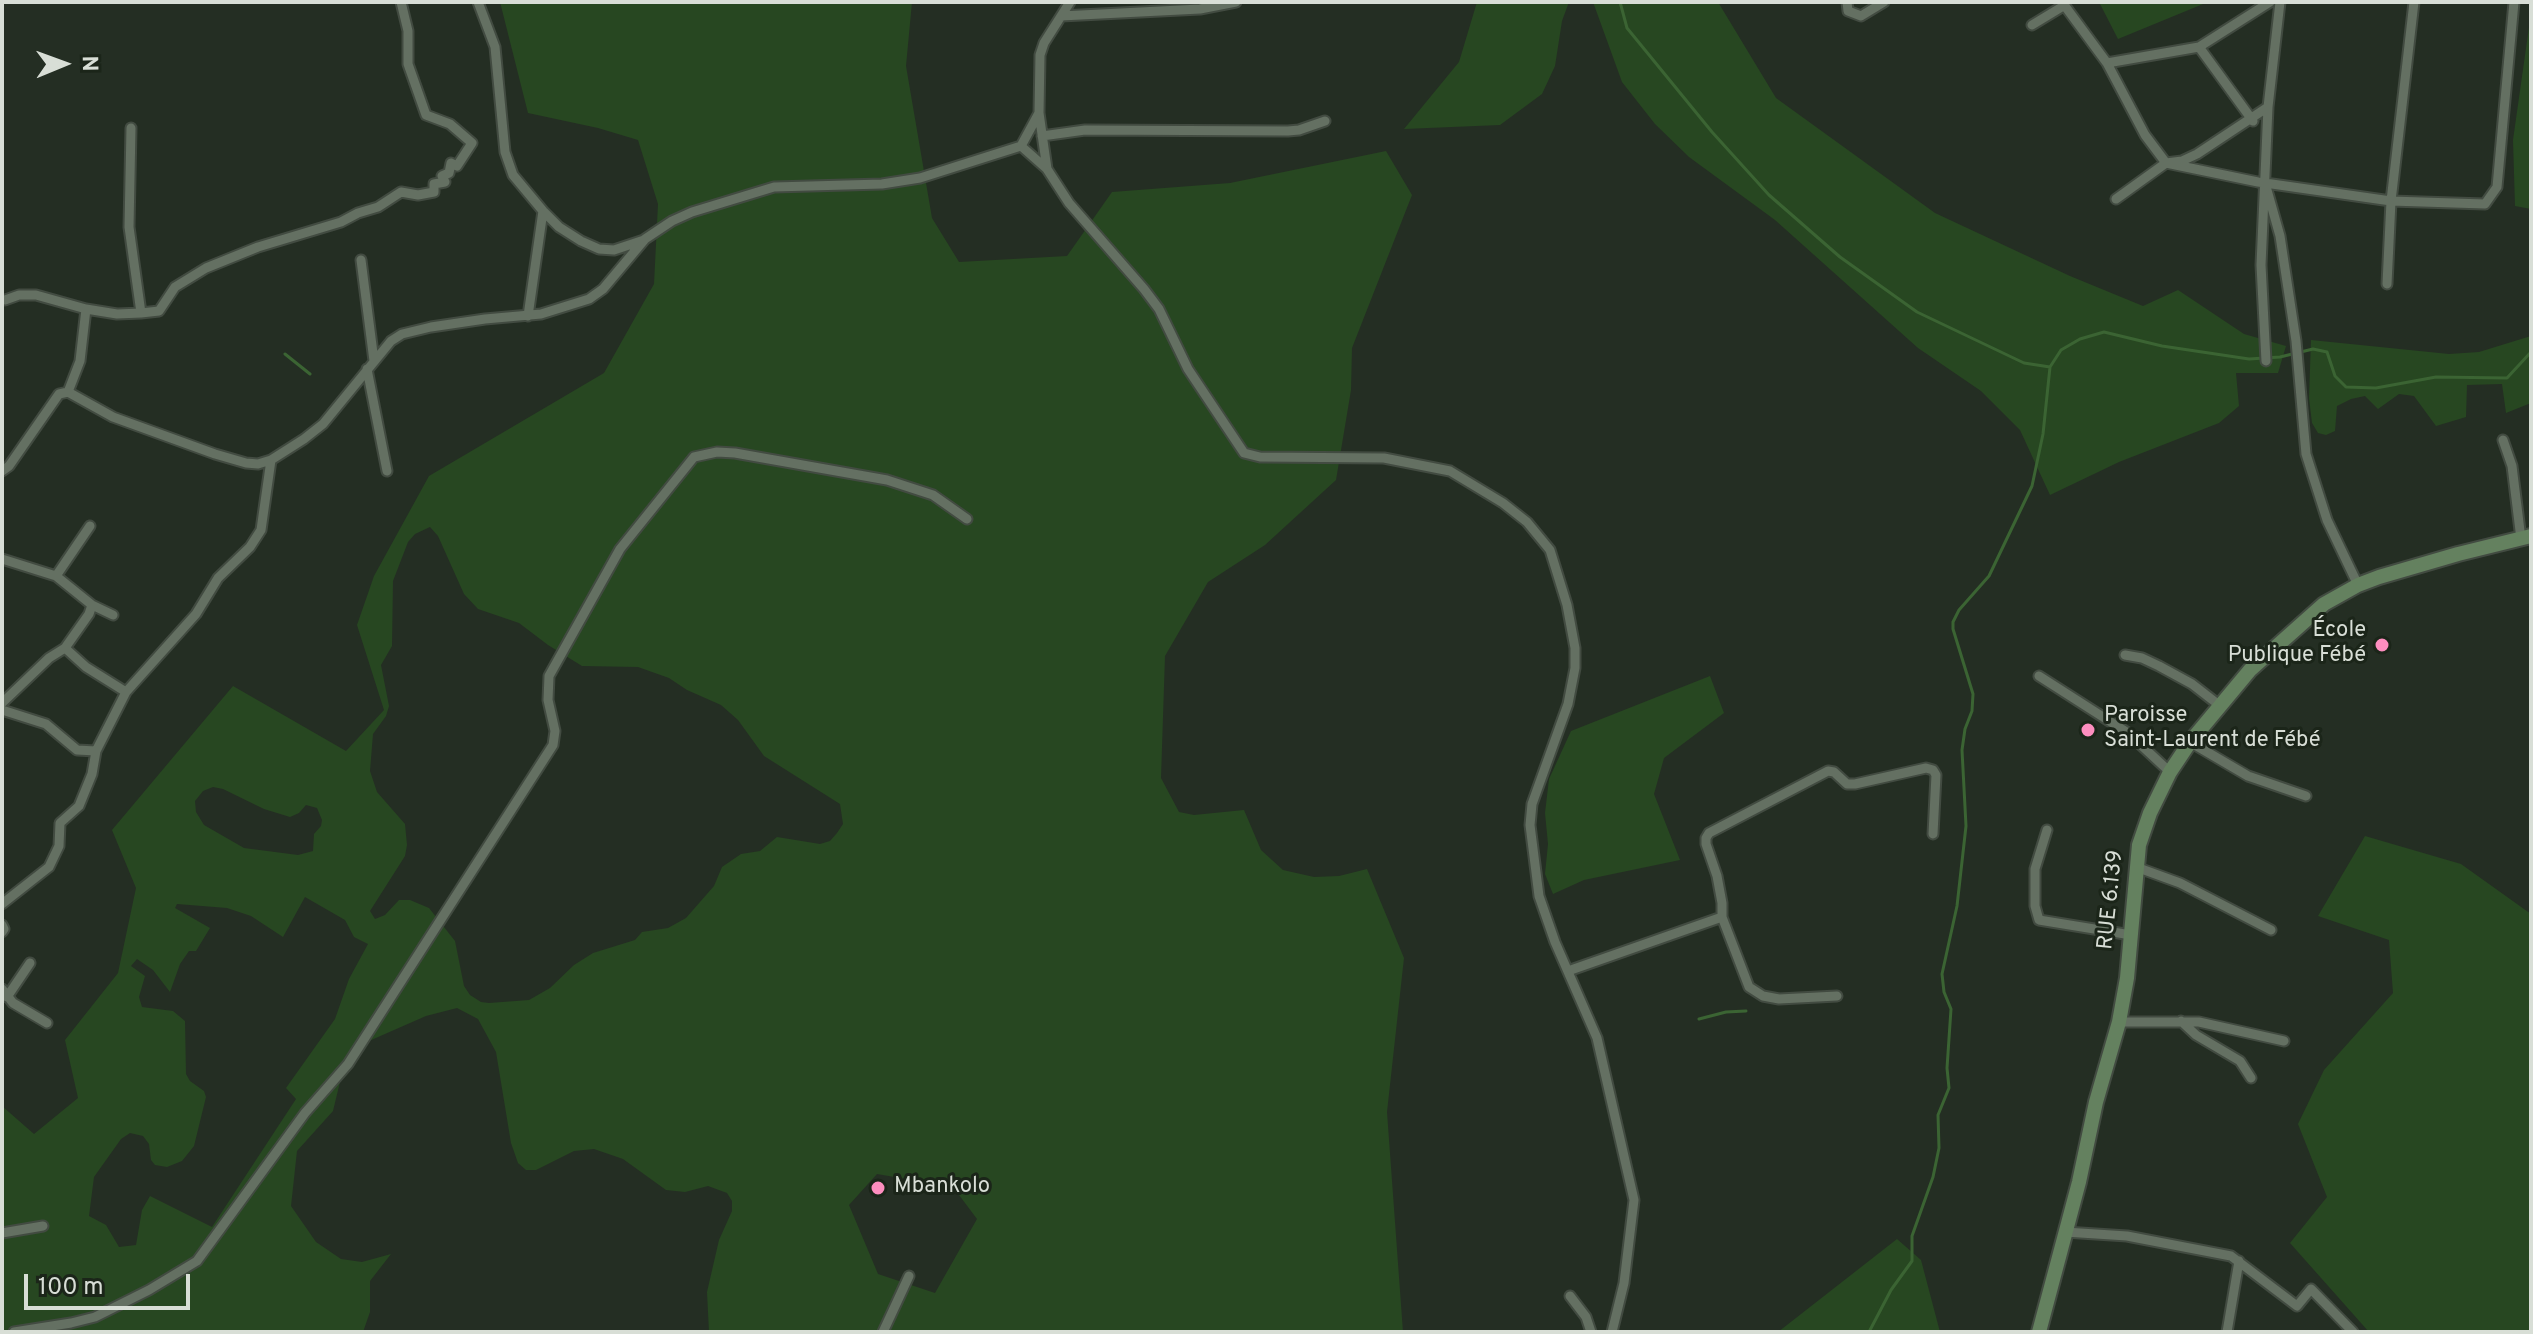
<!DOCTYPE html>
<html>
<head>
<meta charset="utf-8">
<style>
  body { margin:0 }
  #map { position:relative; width:2533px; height:1334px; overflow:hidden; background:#242e23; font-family:Overpass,sans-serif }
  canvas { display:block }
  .frame { position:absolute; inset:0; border:4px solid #d8ded6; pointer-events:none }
  .north { position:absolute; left:24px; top:24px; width:80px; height:80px; -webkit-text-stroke:6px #1b2519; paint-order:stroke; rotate:89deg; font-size:22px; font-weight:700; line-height:32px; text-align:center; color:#d8ded6 }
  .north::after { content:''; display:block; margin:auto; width:28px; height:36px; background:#d8ded6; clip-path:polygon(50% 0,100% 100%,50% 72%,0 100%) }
  .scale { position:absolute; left:24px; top:1274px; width:166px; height:36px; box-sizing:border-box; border:4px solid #d8ded6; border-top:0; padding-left:10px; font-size:24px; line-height:28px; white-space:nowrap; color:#d8ded6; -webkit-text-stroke:6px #1b2519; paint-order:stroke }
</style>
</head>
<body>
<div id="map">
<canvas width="2533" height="1334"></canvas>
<div class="frame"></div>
<div class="north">N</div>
<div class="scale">100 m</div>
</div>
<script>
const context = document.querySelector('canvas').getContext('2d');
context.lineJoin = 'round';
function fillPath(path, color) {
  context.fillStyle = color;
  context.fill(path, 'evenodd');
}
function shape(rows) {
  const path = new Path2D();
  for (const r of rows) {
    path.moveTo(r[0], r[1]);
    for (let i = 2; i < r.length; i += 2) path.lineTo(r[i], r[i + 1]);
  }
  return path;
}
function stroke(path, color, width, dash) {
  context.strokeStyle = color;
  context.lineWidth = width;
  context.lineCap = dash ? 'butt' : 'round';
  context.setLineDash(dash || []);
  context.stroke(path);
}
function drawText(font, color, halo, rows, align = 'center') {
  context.font = font + ' Overpass,sans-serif';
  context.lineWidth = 6;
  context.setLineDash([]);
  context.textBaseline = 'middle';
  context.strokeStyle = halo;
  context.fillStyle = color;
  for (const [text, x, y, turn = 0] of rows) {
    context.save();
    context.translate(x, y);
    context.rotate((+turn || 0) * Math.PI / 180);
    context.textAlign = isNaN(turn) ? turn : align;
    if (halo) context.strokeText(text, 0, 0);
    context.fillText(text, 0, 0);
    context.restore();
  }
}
fillPath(shape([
  [500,2,912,2,906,66,932,218,959,262,1067,256,1112,192,1230,183,1386,151,1412,195,1352,348,1351,390,1336,480,1265,545,1208,582,1165,656,1161,778,1179,812,1194,815,1244,810,1261,850,1283,870,1314,877,1339,876,1367,869,1404,958,1387,1112,1403,1332,709,1332,707,1292,719,1240,732,1211,732,1201,727,1193,708,1186,685,1192,666,1190,623,1159,594,1149,574,1151,536,1170,526,1170,518,1163,511,1143,496,1052,478,1019,457,1008,426,1016,353,1048,346,1057,333,1111,297,1151,291,1206,316,1242,341,1259,362,1262,391,1254,370,1281,370,1312,363,1332,2,1332,2,1106,34,1134,78,1098,65,1040,118,973,136,888,112,830,233,686,346,751,384,710,357,625,374,576,429,476,604,373,654,284,658,204,638,140,598,128,528,113],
  [430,527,438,536,464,594,478,609,519,623,548,645,582,666,638,667,669,678,687,690,721,705,738,720,764,756,840,804,843,824,837,833,830,841,820,844,777,837,760,851,741,854,722,867,714,886,686,918,668,928,642,932,635,940,593,953,574,965,550,988,529,1000,489,1003,481,1002,470,995,464,986,455,941,429,908,410,900,399,900,385,915,375,919,370,911,405,856,407,845,405,824,377,792,370,771,373,734,386,716,389,706,381,665,392,646,393,581,408,542,415,534],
  [213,787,223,789,264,809,290,817,299,813,306,805,317,808,322,820,321,826,314,834,313,851,298,855,244,848,204,825,196,812,195,801,203,791],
  [305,897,345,920,354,937,368,944,349,979,335,1019,286,1088,296,1099,212,1227,150,1196,142,1210,136,1245,119,1247,106,1225,89,1216,94,1177,121,1139,130,1133,143,1136,149,1144,151,1160,155,1165,167,1167,182,1161,194,1146,206,1097,204,1091,190,1081,186,1074,185,1021,173,1011,142,1007,139,997,145,976,131,966,137,959,153,970,170,992,180,964,189,951,196,951,210,928,175,908,177,904,227,908,251,916,283,937],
  [877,1174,953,1187,977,1219,935,1293,878,1274,849,1205],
  [1477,2,1569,2,1562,21,1555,66,1542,94,1500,125,1404,129,1459,62],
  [1593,2,1718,2,1776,98,1935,213,2070,276,2143,306,2178,290,2244,334,2286,346,2278,373,2236,373,2239,406,2219,423,2119,462,2050,495,2020,430,1981,391,1918,348,1775,220,1689,157,1655,124,1622,82],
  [2099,2,2208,2,2118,39],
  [2531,13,2531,209,2515,206,2513,140],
  [2531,336,2531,403,2506,413,2502,384,2467,385,2466,417,2436,426,2414,396,2399,394,2378,409,2365,396,2351,399,2337,406,2335,431,2326,435,2318,433,2312,423,2309,398,2311,340,2449,354,2479,352],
  [1710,676,1724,713,1664,758,1654,794,1680,860,1584,880,1553,894,1545,874,1548,844,1545,813,1549,779,1571,731],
  [2365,836,2461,864,2531,914,2531,1332,2369,1332,2290,1243,2327,1197,2298,1124,2324,1070,2393,993,2389,940,2318,916],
  [1897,1239,1921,1260,1940,1332,1778,1332]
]), '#274721');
stroke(shape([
  [1620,2,1627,28,1712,132,1769,195,1840,257,1917,312,2024,363,2050,367],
  [285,354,310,374],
  [1699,1019,1726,1012,1746,1011],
  [1869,1332,1891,1290,1912,1261,1912,1236,1933,1177,1939,1148,1938,1115,1949,1088,1947,1068,1951,1009,1944,992,1942,974,1957,906,1966,826,1962,750,1965,729,1972,711,1973,694,1953,629,1953,622,1959,610,1989,576,2032,486,2043,434,2050,367,2061,350,2080,339,2104,332,2162,346,2249,359,2280,357,2313,349,2327,352,2335,376,2346,387,2376,388,2436,377,2507,378,2531,352]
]), '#3b6433', 3);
const street = shape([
  [478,2,495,47,505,152,513,175,543,211,559,227,581,241,599,249,614,250,644,240],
  [1847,2,1848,11,1861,16,1884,2],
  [2062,2,2107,63,2145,135,2166,163,2182,161,2197,154,2268,107],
  [1061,16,1200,9,1236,2],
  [2032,25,2065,5],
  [2199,47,2270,2],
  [2107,63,2199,47,2253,121],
  [1039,113,1047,169],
  [1042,136,1085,130,1288,131,1299,130,1325,121],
  [1021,146,1047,169,1069,203,1144,289,1159,309,1188,369,1244,453,1260,457,1384,458,1450,471,1503,503,1527,522,1550,550,1567,605,1575,648,1575,668,1568,704,1532,804,1530,825,1539,896,1555,942,1597,1038,1634,1200,1624,1283,1612,1332],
  [2265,183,2280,236,2296,341,2306,454,2327,520,2358,585],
  [2116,199,2166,163,2258,182,2391,201,2485,204,2497,187,2514,2],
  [361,260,374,361],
  [2387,284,2391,201,2414,2],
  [5,300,19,295,36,295,86,309],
  [141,313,159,311,175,287,206,268,258,247,341,222,358,213,378,207,401,192,418,195,434,192,434,184,445,182,442,176,449,173,451,163,457,166,472,143,450,124,426,115,408,64,408,31,401,2],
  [528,316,543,211],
  [2266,361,2261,265,2268,107,2280,2],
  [367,369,387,471],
  [68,392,113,417,215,454,246,463,258,464,271,460],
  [2503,440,2512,466,2521,539],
  [2,471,9,466,59,394,68,392,80,361,86,309,117,314,141,313,129,227,131,128],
  [2,559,56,576,92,605,113,615],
  [56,576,90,526],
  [65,648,89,614,92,605],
  [2125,655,2142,658,2159,666,2192,684,2219,705],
  [2039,676,2128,733,2170,772],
  [2,703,49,658,65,648,86,667,126,692],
  [2,710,46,724,77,750,96,751],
  [2190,742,2248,776,2306,796],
  [2047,830,2035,869,2035,906,2039,920,2131,935],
  [2136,867,2180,883,2271,930],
  [2,904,49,867,59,846,60,823,79,806,92,774,96,751,126,692,196,614,218,578,250,547,261,530,271,460,304,439,323,424,391,341,402,334,431,327,485,319,541,314,589,299,603,289,645,239,672,221,692,212,774,187,882,184,920,178,1021,146,1039,113,1040,55,1044,43,1070,2],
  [2,925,4,929,2,932],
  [1568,971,1722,917],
  [2,989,13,1003,47,1023],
  [1837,996,1779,999,1763,996,1749,987,1722,917,1722,903,1717,876,1706,844,1706,838,1709,833,1828,771,1834,772,1847,784,1855,784,1926,768,1933,770,1936,775,1933,834],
  [7,997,30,963],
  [2181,1021,2196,1035,2240,1061,2251,1078],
  [2119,1022,2199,1022,2284,1041],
  [2065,1232,2127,1236,2231,1256,2297,1306,2311,1289,2353,1332],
  [2,1233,43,1226],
  [1570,1296,1586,1317,1591,1332],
  [14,1332,71,1323,95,1317,149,1290,197,1261,305,1113,348,1064,553,745,555,731,548,700,549,676,620,549,694,457,717,452,735,453,887,480,933,495,967,519],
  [883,1332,909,1276],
  [2227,1332,2239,1261]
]);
const secondary = shape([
  [2039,1332,2079,1182,2096,1102,2119,1022,2127,978,2139,845,2150,813,2170,772,2190,742,2250,670,2324,604,2358,585,2379,577,2458,554,2531,536]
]);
stroke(street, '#424b41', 13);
stroke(secondary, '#424b41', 18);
stroke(street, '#647062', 9);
stroke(secondary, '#64815f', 14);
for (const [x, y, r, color] of [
  [2382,645,8,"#fd8ebf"],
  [2088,730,8,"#fd8ebf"],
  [878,1188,8,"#fd8ebf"]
]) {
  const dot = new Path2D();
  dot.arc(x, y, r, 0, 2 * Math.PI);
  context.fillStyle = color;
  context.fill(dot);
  stroke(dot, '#1b2519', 3);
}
drawText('22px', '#d8ded6', '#1b2519', [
  ["École",2366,632,"right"],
  ["Publique Fébé",2366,657,"right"],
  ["Paroisse",2104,717],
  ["Saint-Laurent de Fébé",2104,742],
  ["Mbankolo",894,1188]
], 'left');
drawText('22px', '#d8ded6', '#1b2519', [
  ["RUE 6.139",2112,900,-84]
]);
</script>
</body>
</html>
